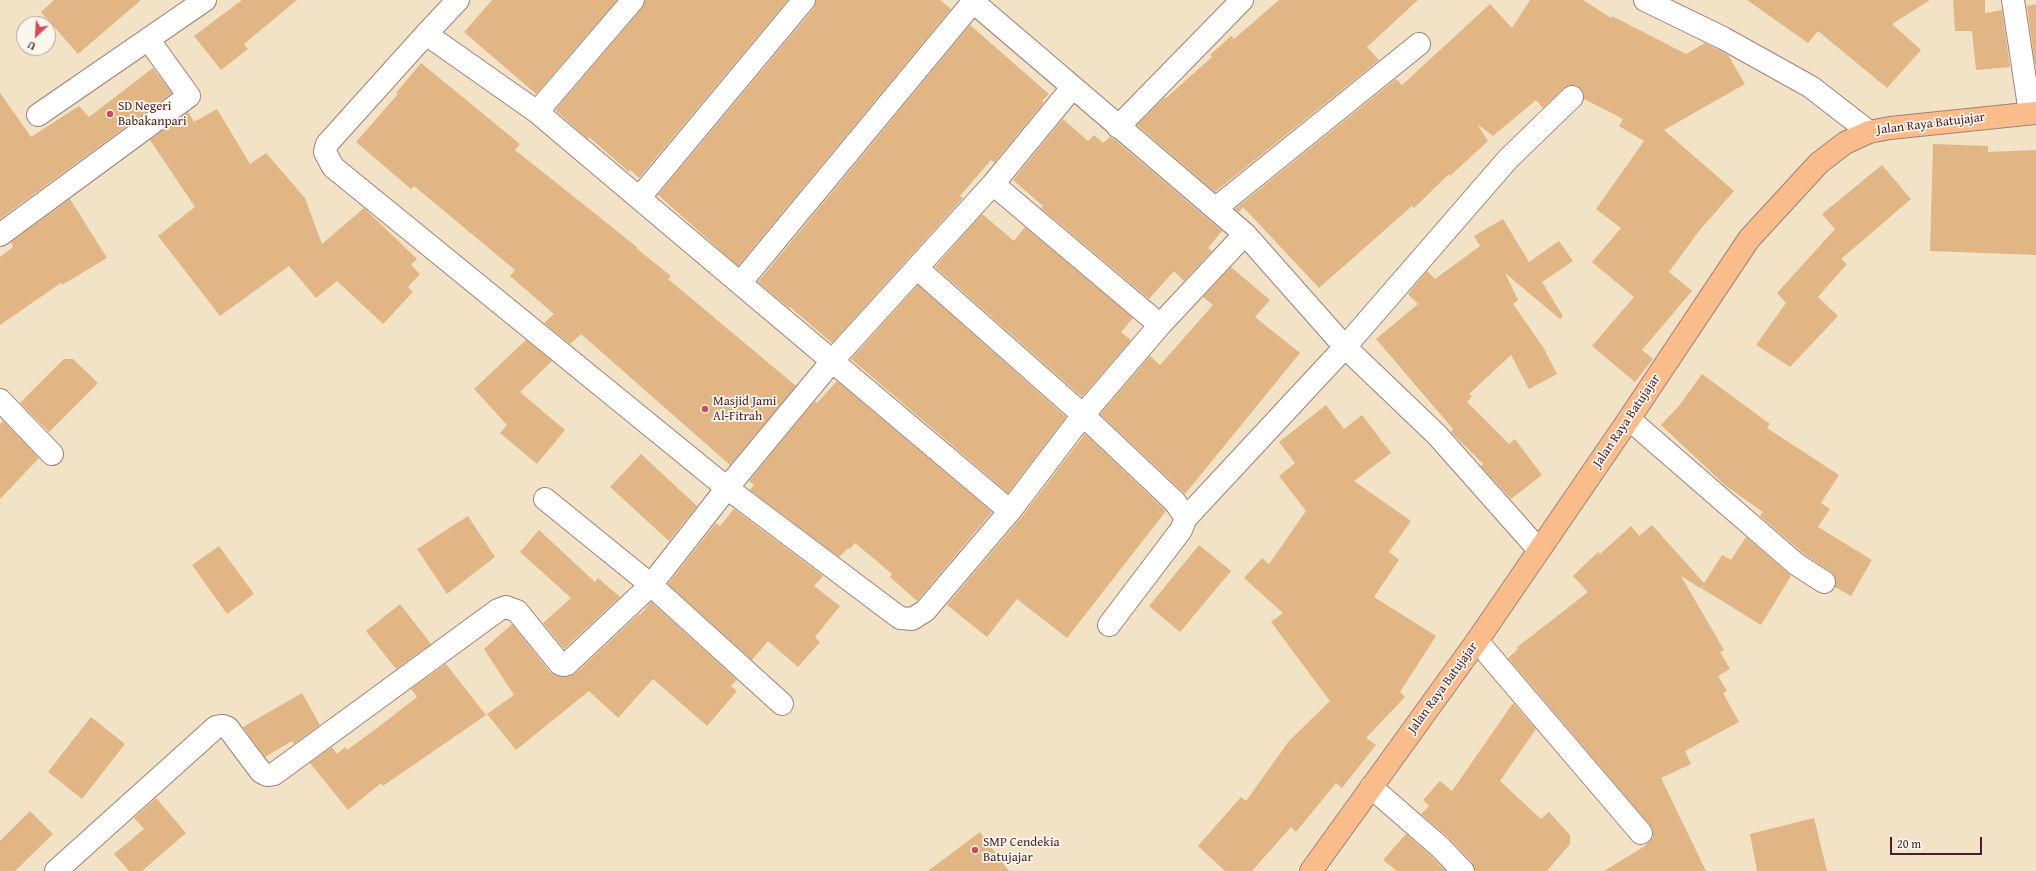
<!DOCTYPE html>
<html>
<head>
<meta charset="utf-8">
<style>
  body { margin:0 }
  #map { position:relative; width:2036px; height:871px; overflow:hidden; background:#f2e3c7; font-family:"Gentium Book Plus",serif }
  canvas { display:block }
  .north { position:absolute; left:16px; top:16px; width:40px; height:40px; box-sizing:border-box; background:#fbf7ec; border:1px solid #b4a19f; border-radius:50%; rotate:205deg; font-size:11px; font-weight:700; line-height:16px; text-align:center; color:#4a1f2b }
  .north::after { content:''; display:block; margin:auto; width:14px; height:18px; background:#d1495b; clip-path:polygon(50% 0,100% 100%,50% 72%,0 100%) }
  .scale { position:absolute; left:1890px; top:837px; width:92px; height:18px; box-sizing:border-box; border:2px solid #4a1f2b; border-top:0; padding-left:5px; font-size:12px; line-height:14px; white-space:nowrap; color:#4a1f2b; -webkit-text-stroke:3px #fbf7ec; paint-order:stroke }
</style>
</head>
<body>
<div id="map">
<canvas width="2036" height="871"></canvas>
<div class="north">U</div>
<div class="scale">20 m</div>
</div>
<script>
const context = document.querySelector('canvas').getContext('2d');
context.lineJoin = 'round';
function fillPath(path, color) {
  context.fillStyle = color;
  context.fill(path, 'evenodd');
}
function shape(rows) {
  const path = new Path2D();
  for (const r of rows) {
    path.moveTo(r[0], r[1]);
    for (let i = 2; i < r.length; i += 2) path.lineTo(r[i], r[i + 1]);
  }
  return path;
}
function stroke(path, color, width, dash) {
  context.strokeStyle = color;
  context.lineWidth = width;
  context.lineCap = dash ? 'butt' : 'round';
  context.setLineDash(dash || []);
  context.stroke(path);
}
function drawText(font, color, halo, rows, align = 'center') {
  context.font = font + ' "Gentium Book Plus",serif';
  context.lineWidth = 3.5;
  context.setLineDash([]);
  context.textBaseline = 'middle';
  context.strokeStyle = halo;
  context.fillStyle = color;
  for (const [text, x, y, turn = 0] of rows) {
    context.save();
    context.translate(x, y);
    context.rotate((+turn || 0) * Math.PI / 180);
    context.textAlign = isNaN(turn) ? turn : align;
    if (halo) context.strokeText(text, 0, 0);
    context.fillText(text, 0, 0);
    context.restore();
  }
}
fillPath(shape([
  [54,0,141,0,78,54,41,12],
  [242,0,297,0,244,44,248,49,221,70,194,36],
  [492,0,617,0,536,94,464,32],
  [645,0,788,0,639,178,630,170,629,172,589,137,588,139,555,110,642,8],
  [816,0,940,0,951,9,738,266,658,195,814,8],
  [1279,0,1418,0,1367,47,1379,60,1215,192,1137,125,1165,97,1166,98,1212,57,1210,55,1231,36,1234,39],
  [1530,0,1583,0,1611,18,1612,16,1686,54,1705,43,1728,55,1745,84,1664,130,1734,191,1699,231,1669,272,1692,291,1642,350,1653,359,1635,382,1592,346,1634,297,1592,262,1621,228,1596,209,1644,141,1619,126,1623,119,1584,99,1581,89,1576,85,1569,85,1564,88,1543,108,1536,100,1493,136,1477,124,1488,141,1450,176,1449,174,1414,208,1412,206,1319,288,1243,207,1239,212,1235,209,1396,79,1402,85,1490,4,1512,28],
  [1747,0,1930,0,1892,24,1921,50,1887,88,1818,31,1808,43],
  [1953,0,1985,0,1985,13,2002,10,2010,67,1976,70,1972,31,1955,31],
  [2036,4,2036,64,2035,65,2027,6],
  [970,25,1049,94,1042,101,1044,102,994,163,991,160,960,196,963,198,832,343,790,307,789,308,758,282],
  [421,63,520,144,515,150,637,247,636,248,671,276,668,279,796,386,730,465,581,334,570,344,544,323,554,314,510,276,515,270,414,186,411,189,356,142,398,94,396,93],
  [153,68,172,93,0,219,0,93,31,137,79,106,89,117],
  [217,109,250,164,266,153,305,198,322,244,364,208,417,259,411,265,420,274,408,287,413,292,383,324,337,281,316,298,289,266,220,316,158,236,195,207,150,140,188,112,194,122],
  [1063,119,1088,141,1094,135,1103,143,1110,137,1114,139,1222,231,1208,248,1212,251,1184,281,1174,271,1149,299,1041,208,1043,206,1013,180],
  [1933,144,1988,146,1988,152,2036,150,2036,255,1930,251],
  [1882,165,1911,199,1841,259,1847,264,1818,297,1838,316,1790,367,1756,345,1786,303,1777,293,1835,229,1822,214],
  [70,199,107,258,62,285,61,283,0,325,0,257,13,247,11,242],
  [982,214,1014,241,1025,227,1133,318,1121,332,1131,340,1082,397,935,267],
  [1503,219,1529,262,1559,241,1573,261,1542,282,1563,316,1560,319,1505,273,1518,300,1513,304,1543,347,1557,374,1529,389,1511,355,1469,394,1472,396,1467,402,1509,444,1515,439,1542,475,1511,499,1481,466,1483,464,1451,432,1453,429,1376,339,1418,304,1408,294,1427,271,1435,279,1480,246,1474,236],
  [1231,267,1270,300,1255,317,1300,353,1185,494,1100,414,1150,356,1160,365,1213,305,1203,297],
  [918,285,1066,417,1008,493,851,359],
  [526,340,552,361,520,392,565,430,537,464,500,433,507,425,474,389],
  [64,359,73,359,98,383,49,432,20,403],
  [1702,374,1770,424,1767,428,1839,475,1821,503,1830,509,1818,527,1872,560,1851,596,1835,587,1835,577,1831,572,1804,554,1760,516,1763,512,1726,486,1661,425,1678,407],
  [837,381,992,512,917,601,890,577,892,574,855,543,850,549,848,548,839,557,750,490,754,485,749,481,815,401,817,403],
  [1326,405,1344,429,1362,415,1391,453,1354,481,1411,521,1389,552,1399,560,1374,597,1436,636,1400,692,1405,697,1366,738,1376,745,1342,788,1336,783,1296,832,1291,827,1252,871,1225,871,1198,846,1241,797,1246,801,1289,741,1330,701,1271,622,1283,613,1244,578,1262,558,1269,564,1306,511,1279,476,1295,463,1279,442],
  [3,421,39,458,0,499,0,424],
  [1085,434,1166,511,1067,638,1017,599,987,637,947,605,1020,519],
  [641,454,697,506,669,541,610,487],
  [734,509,823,576,814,586,840,606,815,637,820,642,798,667,768,641,752,660,668,584,716,523,720,526],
  [468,516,495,557,447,594,417,549],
  [1652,525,1704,583,1700,588,1681,576,1724,650,1720,652,1730,669,1718,676,1727,691,1723,693,1739,722,1685,751,1691,764,1661,778,1706,871,1604,871,1645,846,1653,838,1653,830,1650,825,1508,658,1518,649,1516,648,1588,592,1573,576,1598,552,1600,554,1631,526,1639,536],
  [539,530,595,582,598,578,620,597,564,649,543,623,571,598,520,552],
  [1746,537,1791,576,1761,625,1701,588,1722,555,1731,560],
  [1199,545,1231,571,1180,632,1149,606],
  [219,546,254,594,227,614,192,565],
  [651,602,737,680,731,686,737,691,707,726,653,679,618,718,589,691,516,750,487,714,514,695,484,649,512,624,550,672,557,676,568,677,576,673,639,614,640,615],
  [400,604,431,644,396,669,366,631],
  [446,664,486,715,383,786,381,783,348,810,310,763,332,747,337,754,345,747,347,750,377,728,417,697,411,689],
  [302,693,320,725,294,744,292,741,265,757,243,727],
  [1513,703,1536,729,1500,781,1541,819,1549,812,1570,835,1570,844,1547,871,1475,871,1472,862,1449,838,1421,814,1429,806,1423,800,1440,781,1452,791],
  [91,717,125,744,82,799,48,772],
  [156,798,186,833,142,871,129,871,114,854,144,829,134,818],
  [30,811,53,834,15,871,0,871,0,841],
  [1814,818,1827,871,1757,871,1750,834],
  [980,832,1009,871,928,871],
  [1406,834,1431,856,1446,871,1397,871,1383,860]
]), '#e2b684');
const minor = shape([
  [971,0,1245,234,1345,347,1437,435,1539,550],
  [1645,0,1723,38,1811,87,1869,132],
  [2013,0,2030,113],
  [426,34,458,0],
  [537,112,633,0],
  [38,115,205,0],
  [1118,127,1242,0],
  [993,184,1160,325],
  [640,197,804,0],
  [1216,208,1419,44],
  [0,235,189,96,148,39],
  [918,269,1083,415,1175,502,1186,518],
  [741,282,973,2],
  [0,400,52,454],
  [1629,419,1796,564,1824,582],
  [545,499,651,585,782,704],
  [1010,511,537,112,426,34,327,144,325,152,333,167,727,488,900,618,912,619,925,611,1010,511,1083,415,1160,325,1245,234],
  [1109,625,1181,530,1186,518,1345,347,1508,159,1572,97],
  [1477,641,1641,833],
  [1371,787,1440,847,1463,871],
  [56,871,216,727,223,726,228,728,261,772,267,775,274,774,498,610,506,607,517,611,560,664,564,665,567,664,651,585,727,488,833,360,993,184,1072,88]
]);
const highway = shape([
  [1311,871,1477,641,1629,419,1749,239,1819,163,1845,143,1869,132,1890,128,2036,113]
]);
stroke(minor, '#9e8179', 24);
stroke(highway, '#9e8179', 24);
stroke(minor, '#fff', 22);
stroke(highway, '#f9bc8a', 22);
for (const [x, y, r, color] of [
  [110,114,4,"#d1495b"],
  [705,409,4,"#d1495b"],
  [975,850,4,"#d1495b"]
]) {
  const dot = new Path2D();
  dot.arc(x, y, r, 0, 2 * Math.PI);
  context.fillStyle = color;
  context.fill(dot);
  stroke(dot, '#fbf7ec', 1.5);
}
drawText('13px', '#4a1f2b', '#fbf7ec', [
  ["SD Negeri",118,107],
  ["Babakanpari",118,122],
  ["Masjid Jami",713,402],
  ["Al-Fitrah",713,417],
  ["SMP Cendekia",983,843],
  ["Batujajar",983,858]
], 'left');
drawText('13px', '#4a1f2b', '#fbf7ec', [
  ["Jalan Raya Batujajar",1931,124,-7],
  ["Jalan Raya Batujajar",1627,421,-56],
  ["Jalan Raya Batujajar",1443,688,-54]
]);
</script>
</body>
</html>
